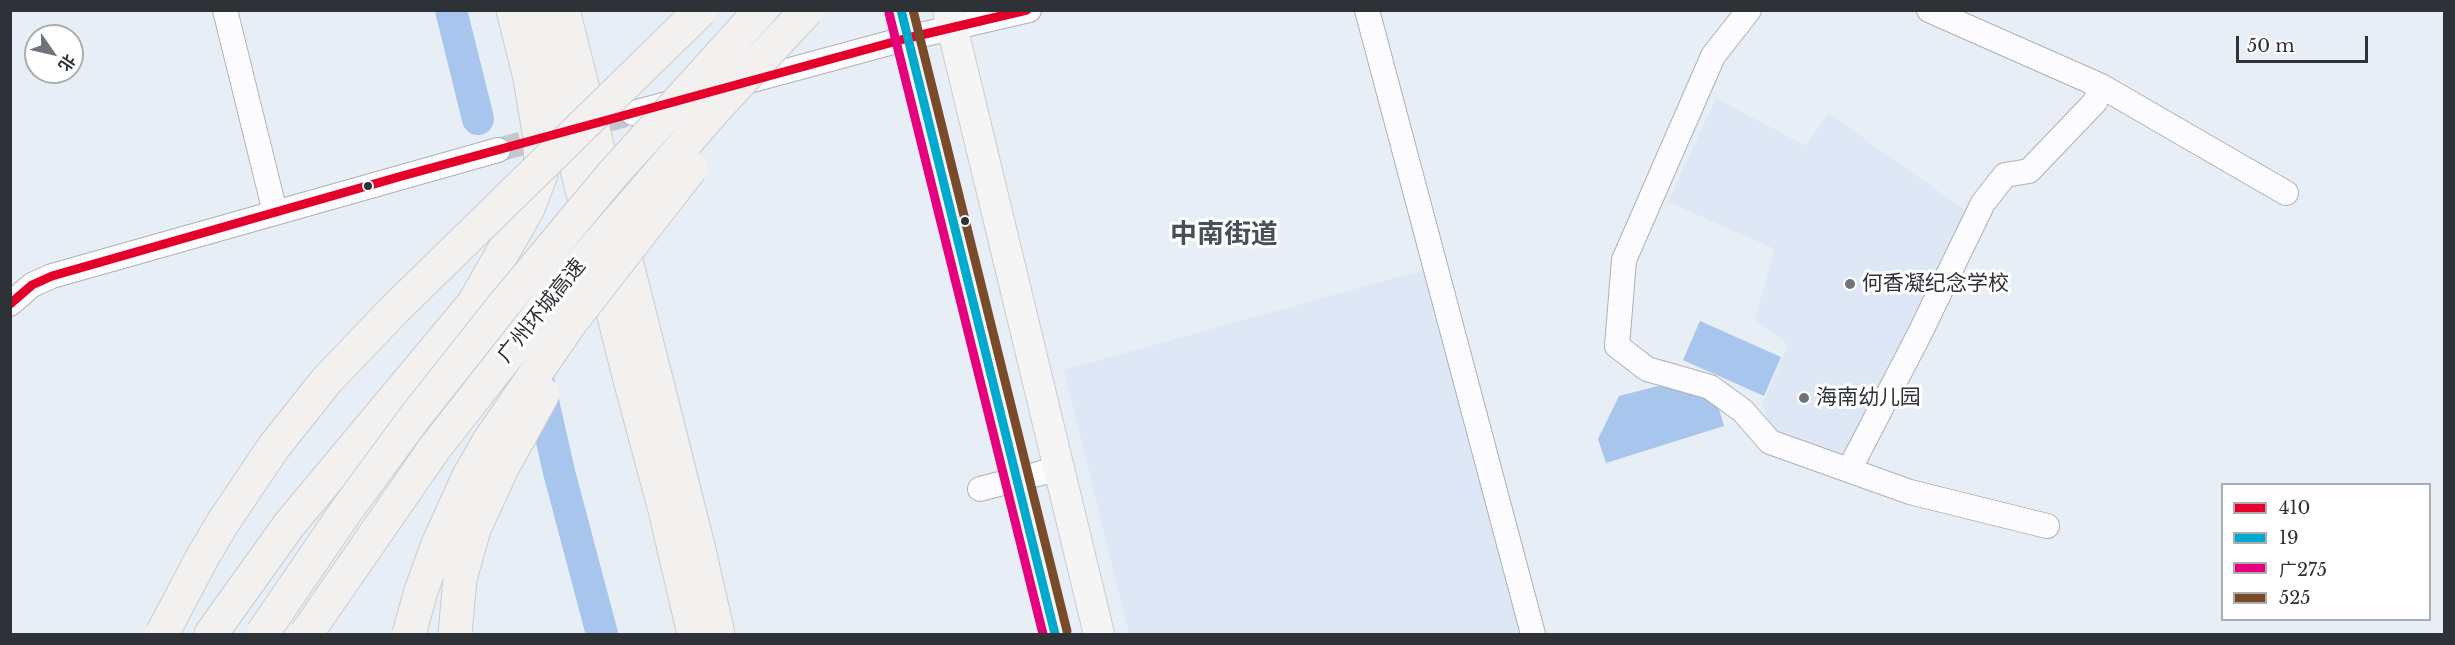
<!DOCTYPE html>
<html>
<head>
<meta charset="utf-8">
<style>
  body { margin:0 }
  #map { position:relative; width:2455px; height:645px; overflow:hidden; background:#e8eef5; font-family:"Libre Baskerville","Noto Sans SC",serif }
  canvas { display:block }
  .frame { position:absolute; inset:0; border:12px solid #2e3237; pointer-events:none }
  .legend { position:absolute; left:2221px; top:483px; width:210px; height:138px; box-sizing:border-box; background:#fff; border:2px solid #abadaf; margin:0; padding:8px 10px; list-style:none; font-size:18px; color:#2e3237 }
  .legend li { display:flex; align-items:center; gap:12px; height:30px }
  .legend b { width:30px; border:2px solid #abadaf }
  .north { position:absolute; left:24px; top:24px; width:60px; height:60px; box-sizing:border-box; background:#fff; border:2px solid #abadaf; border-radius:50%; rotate:124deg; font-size:16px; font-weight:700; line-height:24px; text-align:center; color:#2e3237 }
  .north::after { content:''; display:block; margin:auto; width:21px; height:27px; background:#6f747a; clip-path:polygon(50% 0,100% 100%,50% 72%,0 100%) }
  .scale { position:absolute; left:2236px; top:36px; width:132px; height:27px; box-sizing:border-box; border:3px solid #2e3237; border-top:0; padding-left:8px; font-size:18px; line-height:21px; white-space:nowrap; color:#2e3237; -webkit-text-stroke:4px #fff; paint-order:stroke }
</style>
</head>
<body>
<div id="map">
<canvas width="2455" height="645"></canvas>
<div class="frame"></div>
<ul class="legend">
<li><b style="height:8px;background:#e4002b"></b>410</li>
<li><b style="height:8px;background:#00a9ce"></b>19</li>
<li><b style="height:8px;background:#e5007d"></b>广275</li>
<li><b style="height:8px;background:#7a4b2a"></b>525</li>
</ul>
<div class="north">北</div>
<div class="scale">50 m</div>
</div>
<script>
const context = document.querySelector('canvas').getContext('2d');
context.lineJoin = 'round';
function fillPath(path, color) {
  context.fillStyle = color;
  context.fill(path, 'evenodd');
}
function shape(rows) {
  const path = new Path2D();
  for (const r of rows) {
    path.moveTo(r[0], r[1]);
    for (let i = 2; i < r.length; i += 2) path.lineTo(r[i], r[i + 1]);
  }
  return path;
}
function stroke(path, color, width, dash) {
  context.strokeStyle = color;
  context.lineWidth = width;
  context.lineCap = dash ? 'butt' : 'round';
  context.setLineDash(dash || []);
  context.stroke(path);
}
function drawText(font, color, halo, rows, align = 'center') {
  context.font = font + ' "Libre Baskerville","Noto Sans SC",serif';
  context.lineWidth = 6;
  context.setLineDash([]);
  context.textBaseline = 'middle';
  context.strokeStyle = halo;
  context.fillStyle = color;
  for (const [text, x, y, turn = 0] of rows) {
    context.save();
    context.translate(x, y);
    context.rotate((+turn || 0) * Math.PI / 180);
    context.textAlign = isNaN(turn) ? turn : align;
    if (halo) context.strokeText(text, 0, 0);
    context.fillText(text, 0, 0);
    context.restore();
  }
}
fillPath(shape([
  [1716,98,1806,146,1828,113,1971,214,1846,460,1815,444,1776,436,1762,406,1788,345,1755,319,1775,249,1668,202],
  [1427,269,1524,634,1129,634,1064,370]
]), '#dde7f6');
fillPath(shape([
  [1700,321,1781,357,1764,396,1683,360],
  [1658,386,1681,388,1717,402,1724,426,1606,463,1598,439,1619,396]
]), '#a8c5ed');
stroke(shape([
  [451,10,478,119],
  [538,379,559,472,602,634]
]), '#a8c5ed', 32);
stroke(shape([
  [498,150,633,113]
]), '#c3c8cf', 24, [24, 12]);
const minor = shape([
  [225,10,275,212],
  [1367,10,1533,634],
  [1749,10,1713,56,1624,260,1617,346,1647,369,1710,387,1743,411,1770,442,1910,492,2047,526],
  [1929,10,2101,86,2286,193],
  [738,84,908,38,1029,10],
  [633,113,681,100],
  [10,304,32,285,52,276,498,150],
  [1849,470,1919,335,1983,203,2005,175,2029,171,2095,102,2101,86],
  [980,489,1057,469]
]);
const major = shape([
  [901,10,1055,634],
  [948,10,1099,634]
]);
const highway = shape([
  [537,10,628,372,665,510,694,634],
  [563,10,698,546,718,634],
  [211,634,289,525,474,303,528,208,541,174,540,138,530,78,513,10]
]);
stroke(minor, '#adb1b7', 26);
stroke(major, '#c9cccf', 32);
stroke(highway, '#c9cccf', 35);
stroke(minor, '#fcfcfe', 24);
stroke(major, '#f6f5f6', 30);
stroke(highway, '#f3f0f0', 33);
const highwayBridge = shape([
  [162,634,202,558,222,524,273,448,327,380,395,309,701,10],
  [262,634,346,511,415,417,502,307,612,175,761,10],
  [306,634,434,449,556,293,715,109,807,10],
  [409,634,421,591,438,544,468,478,489,441,571,322,691,168],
  [455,634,460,579,474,529,502,468,543,394]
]);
stroke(highwayBridge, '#c9cccf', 35, []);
stroke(highwayBridge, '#f3f0f0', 33);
stroke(shape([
  [10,304,32,285,52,276,402,176,908,38,1027,10]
]), '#e4002b', 9);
stroke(shape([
  [901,10,1055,634]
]), '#00a9ce', 9);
stroke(shape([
  [889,13,1043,634]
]), '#e5007d', 9);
stroke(shape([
  [913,10,1067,631]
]), '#7a4b2a', 9);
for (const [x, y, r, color] of [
  [368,186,5,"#2e3237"],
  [965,221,5,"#2e3237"],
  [1850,284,6,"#6f747a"],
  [1804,398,6,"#6f747a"]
]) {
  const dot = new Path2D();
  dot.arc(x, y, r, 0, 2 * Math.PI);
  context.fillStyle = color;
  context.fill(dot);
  stroke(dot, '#fff', 2);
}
drawText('21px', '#2e3237', '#fff', [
  ["何香凝纪念学校",1862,284],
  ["海南幼儿园",1816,398]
], 'left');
drawText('21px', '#2e3237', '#fff', [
  ["广州环城高速",542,311,-51]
]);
drawText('bold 27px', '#474f5a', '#fff', [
  ["中南街道",1224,235]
]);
</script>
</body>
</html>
